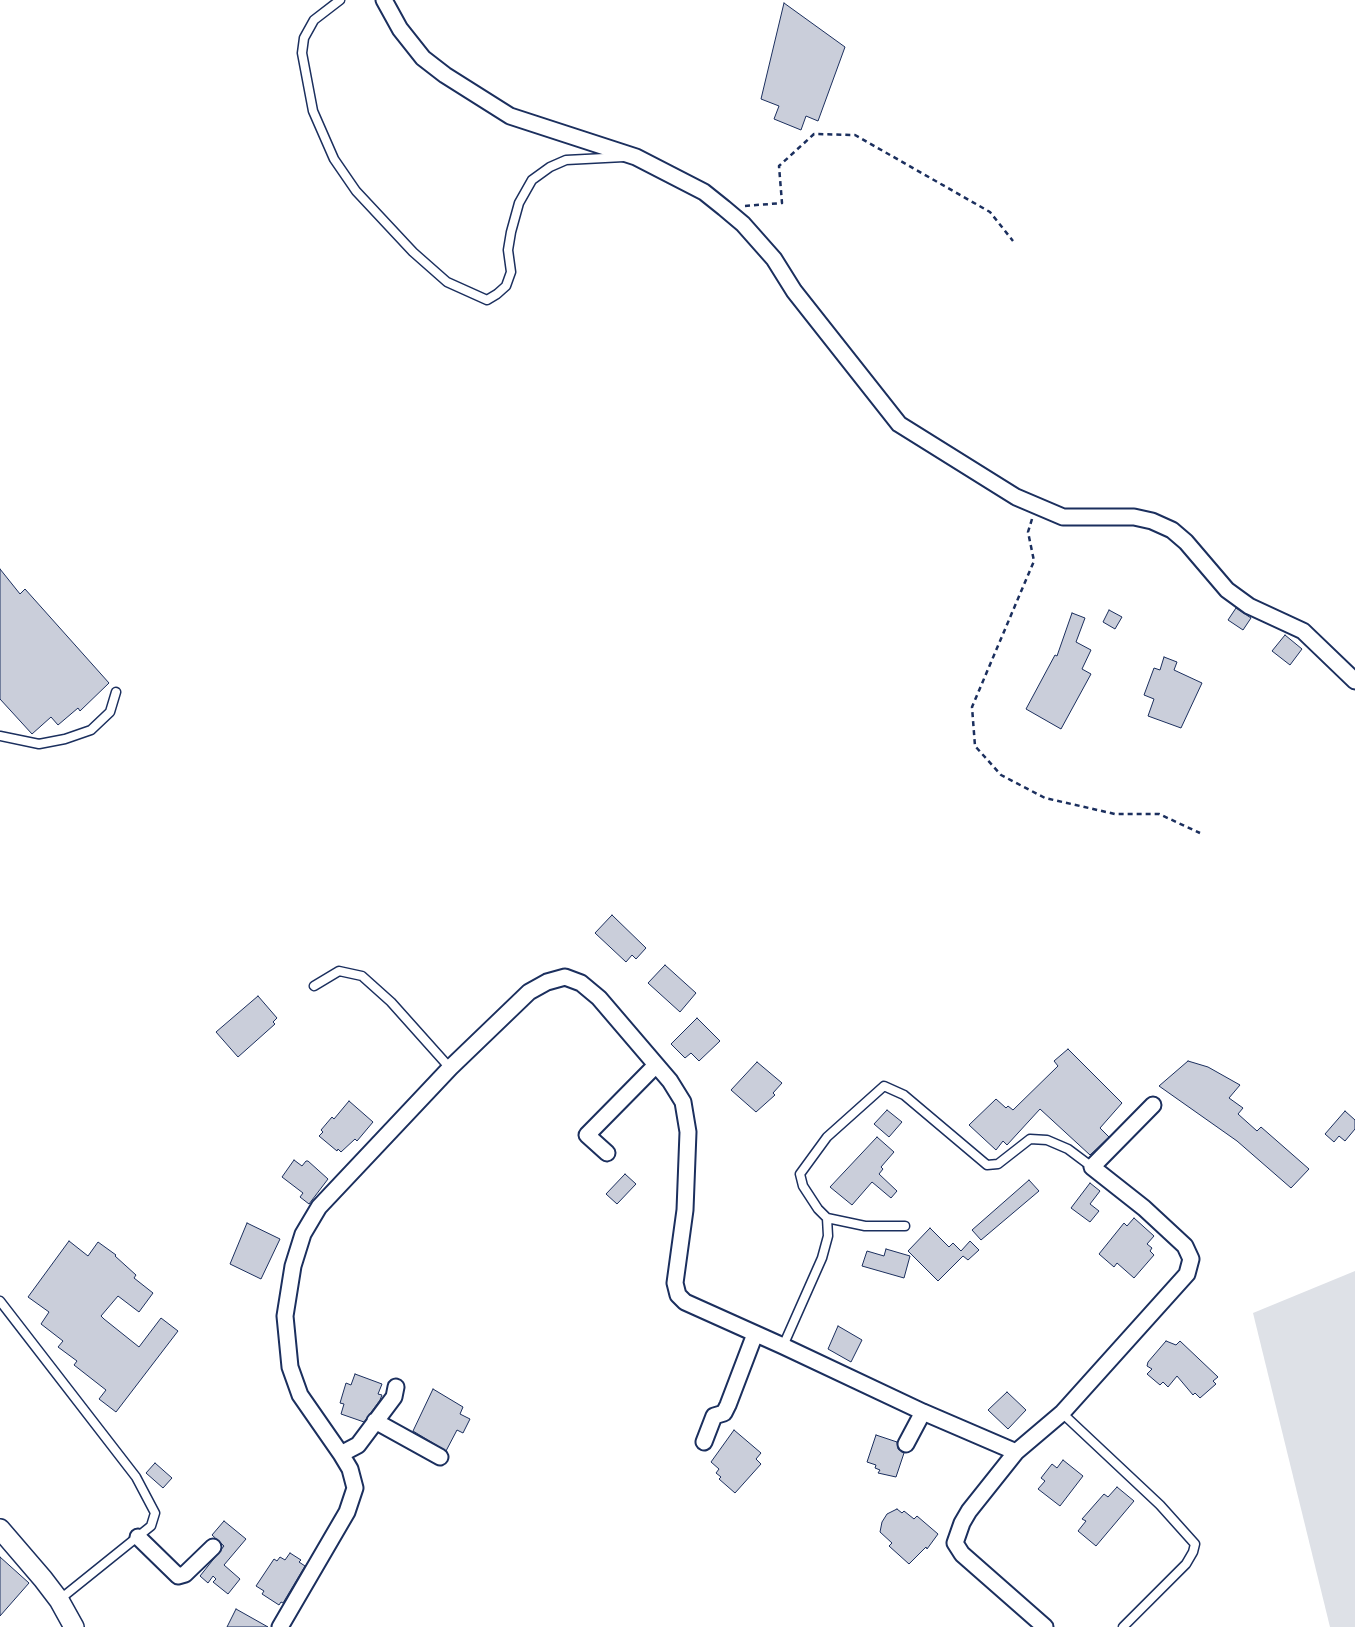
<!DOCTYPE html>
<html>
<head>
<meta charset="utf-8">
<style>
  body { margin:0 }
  canvas { display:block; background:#fff }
</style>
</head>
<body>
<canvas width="1355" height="1627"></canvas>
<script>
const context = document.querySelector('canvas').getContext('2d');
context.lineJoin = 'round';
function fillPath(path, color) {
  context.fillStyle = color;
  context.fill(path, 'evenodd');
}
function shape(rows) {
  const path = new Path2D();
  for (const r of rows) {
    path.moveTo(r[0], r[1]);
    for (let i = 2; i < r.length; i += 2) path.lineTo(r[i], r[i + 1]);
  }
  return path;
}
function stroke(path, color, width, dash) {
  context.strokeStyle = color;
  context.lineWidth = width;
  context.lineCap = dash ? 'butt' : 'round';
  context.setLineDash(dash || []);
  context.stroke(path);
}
fillPath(shape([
  [1355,1271,1355,1627,1330,1627,1253,1313]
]), '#dee1e7');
const building = shape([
  [784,3,845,47,818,121,806,116,801,130,774,119,779,106,761,99,784,3],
  [0,569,20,594,25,589,109,683,80,711,78,708,58,725,51,717,32,734,0,699,0,569],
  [1236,608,1251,618,1243,630,1228,620,1236,608],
  [1109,610,1122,617,1115,629,1103,622,1109,610],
  [1072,613,1085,618,1076,642,1091,650,1082,669,1091,674,1061,729,1026,709,1055,655,1057,656,1072,613],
  [1285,635,1302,649,1290,665,1272,651,1285,635],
  [1164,657,1177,662,1174,670,1202,683,1181,728,1148,716,1154,699,1144,695,1154,668,1160,670,1164,657],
  [612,915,646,948,636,959,632,955,626,962,595,933,612,915],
  [665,965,696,993,680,1012,648,983,665,965],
  [258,996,277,1018,273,1022,275,1024,238,1057,216,1032,258,996],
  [697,1018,720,1041,699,1061,691,1053,685,1058,671,1044,697,1018],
  [1068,1049,1122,1103,1100,1128,1109,1137,1090,1155,1040,1109,1007,1145,1003,1141,996,1150,969,1125,996,1099,1006,1108,1008,1106,1013,1110,1058,1066,1054,1061,1068,1049],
  [1188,1061,1208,1067,1240,1085,1229,1098,1243,1108,1238,1114,1257,1131,1261,1127,1309,1169,1291,1188,1237,1141,1159,1086,1188,1061],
  [757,1062,782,1083,773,1093,775,1095,756,1112,731,1090,757,1062],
  [349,1101,373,1122,357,1141,355,1139,341,1152,338,1149,337,1151,319,1136,323,1132,321,1130,332,1117,334,1119,349,1101],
  [887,1110,902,1122,889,1137,874,1124,887,1110],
  [1345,1111,1355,1120,1355,1129,1345,1141,1339,1136,1334,1142,1325,1134,1345,1111],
  [877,1137,894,1152,881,1167,883,1169,879,1174,897,1191,891,1198,872,1182,852,1205,830,1187,877,1137],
  [294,1160,302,1166,306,1161,308,1161,328,1179,309,1204,300,1197,303,1193,282,1177,294,1160],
  [625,1174,636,1184,617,1204,606,1194,625,1174],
  [1029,1180,1039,1191,981,1240,972,1230,1029,1180],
  [1090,1183,1100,1191,1090,1204,1099,1211,1090,1222,1071,1208,1090,1183],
  [1134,1218,1154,1236,1147,1244,1152,1248,1150,1251,1154,1255,1134,1278,1117,1263,1114,1267,1099,1254,1124,1223,1127,1226,1134,1218],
  [247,1223,280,1239,261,1279,230,1264,247,1223],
  [930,1228,949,1247,953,1243,961,1251,970,1241,979,1250,968,1260,963,1256,938,1281,908,1251,930,1228],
  [69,1241,88,1256,98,1242,116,1255,115,1256,136,1275,134,1278,153,1293,139,1312,118,1296,101,1316,104,1319,139,1347,161,1318,178,1331,116,1412,99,1399,106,1390,74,1365,77,1361,58,1347,63,1341,41,1324,49,1312,28,1297,69,1241],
  [886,1249,910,1256,904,1278,862,1266,867,1251,884,1256,886,1249],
  [838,1326,862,1340,851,1362,828,1349,838,1326],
  [1166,1341,1176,1345,1180,1341,1218,1377,1213,1381,1216,1384,1200,1398,1195,1393,1193,1395,1177,1376,1168,1387,1163,1382,1160,1385,1147,1374,1152,1369,1147,1366,1148,1362,1166,1341],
  [355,1374,382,1384,378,1394,382,1395,380,1400,364,1422,341,1414,344,1404,340,1403,346,1383,351,1385,355,1374],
  [433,1389,463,1407,460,1414,470,1419,463,1433,457,1430,446,1451,413,1431,433,1389],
  [1007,1392,1026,1410,1008,1429,988,1410,1007,1392],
  [734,1430,761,1453,756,1459,761,1464,735,1493,719,1479,721,1477,716,1473,719,1469,711,1462,734,1430],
  [876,1435,897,1442,898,1449,904,1453,896,1477,878,1473,880,1470,875,1468,876,1465,867,1462,876,1435],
  [1063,1460,1083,1476,1060,1506,1038,1489,1045,1481,1041,1478,1052,1464,1057,1468,1063,1460],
  [155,1463,172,1478,163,1488,146,1473,155,1463],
  [1117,1487,1134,1501,1096,1546,1078,1531,1086,1521,1082,1519,1104,1494,1108,1497,1117,1487],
  [897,1509,902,1513,904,1511,914,1519,917,1516,938,1534,927,1549,926,1547,909,1564,889,1546,892,1543,880,1532,882,1522,887,1514,897,1509],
  [224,1521,246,1539,224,1565,240,1579,228,1594,213,1582,216,1579,213,1576,208,1583,200,1576,224,1546,212,1535,224,1521],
  [290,1553,301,1560,299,1562,305,1566,283,1603,281,1602,279,1605,262,1594,264,1591,256,1586,274,1559,277,1561,280,1557,285,1560,290,1553],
  [0,1557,29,1583,0,1616,0,1557],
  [236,1609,268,1627,227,1627,236,1609]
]);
fillPath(building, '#caceda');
stroke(building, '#1b2f5e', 1);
const service = shape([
  [340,0,314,20,304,38,302,53,313,111,334,159,356,191,413,252,447,282,487,300,497,294,506,286,511,272,508,250,511,232,519,203,532,180,550,167,566,160,624,157],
  [0,736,39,744,65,739,91,730,110,712,116,692],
  [314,986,339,971,362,976,391,1002,450,1068],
  [905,1226,865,1226,827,1218,818,1209,803,1186,800,1174,827,1137,884,1086,904,1095,987,1165,998,1164,1030,1139,1047,1140,1068,1149,1092,1167],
  [0,1301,136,1477,155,1513,151,1526,59,1600],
  [783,1346,822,1258,828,1236,827,1218],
  [1062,1413,1160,1505,1195,1544,1193,1552,1186,1564,1123,1627]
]);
const minor = shape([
  [384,0,400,29,423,58,445,75,510,116,636,157,704,192,724,208,743,224,774,259,794,291,899,424,1016,497,1063,517,1134,517,1152,521,1172,530,1186,542,1227,590,1249,606,1303,631,1355,681],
  [607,1153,587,1135,656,1065],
  [375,1421,440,1457],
  [704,1442,714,1416,724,1413,728,1405,755,1334],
  [906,1444,923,1412],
  [1016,1452,969,1511,962,1523,955,1543,962,1554,1045,1627],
  [341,1454,358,1445,394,1397,396,1387],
  [138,1537,178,1576,185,1574,213,1547],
  [280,1627,347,1512,355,1488,350,1469,341,1454,300,1395,290,1367,285,1316,293,1266,303,1234,319,1207,450,1068,529,992,547,982,565,977,581,983,599,998,670,1081,683,1102,688,1132,685,1210,675,1283,678,1295,685,1302,783,1346,923,1412,1016,1452,1062,1413,1187,1274,1191,1259,1185,1246,1144,1208,1092,1167,1153,1105]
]);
const tertiary = shape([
  [0,1529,43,1579,59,1600,74,1627]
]);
stroke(service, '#1b2f5e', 11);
stroke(minor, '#1b2f5e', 19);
stroke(tertiary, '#1b2f5e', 22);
stroke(shape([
  [745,206,782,203,779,166,814,134,855,135,990,212,1013,241],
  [1032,519,1028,532,1034,561,972,707,975,746,1001,775,1045,798,1115,814,1159,814,1200,833]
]), '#1b2f5e', 2.5, [5, 4]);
stroke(service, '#fff', 8);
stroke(minor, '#fff', 15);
stroke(tertiary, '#fff', 19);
</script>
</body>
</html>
